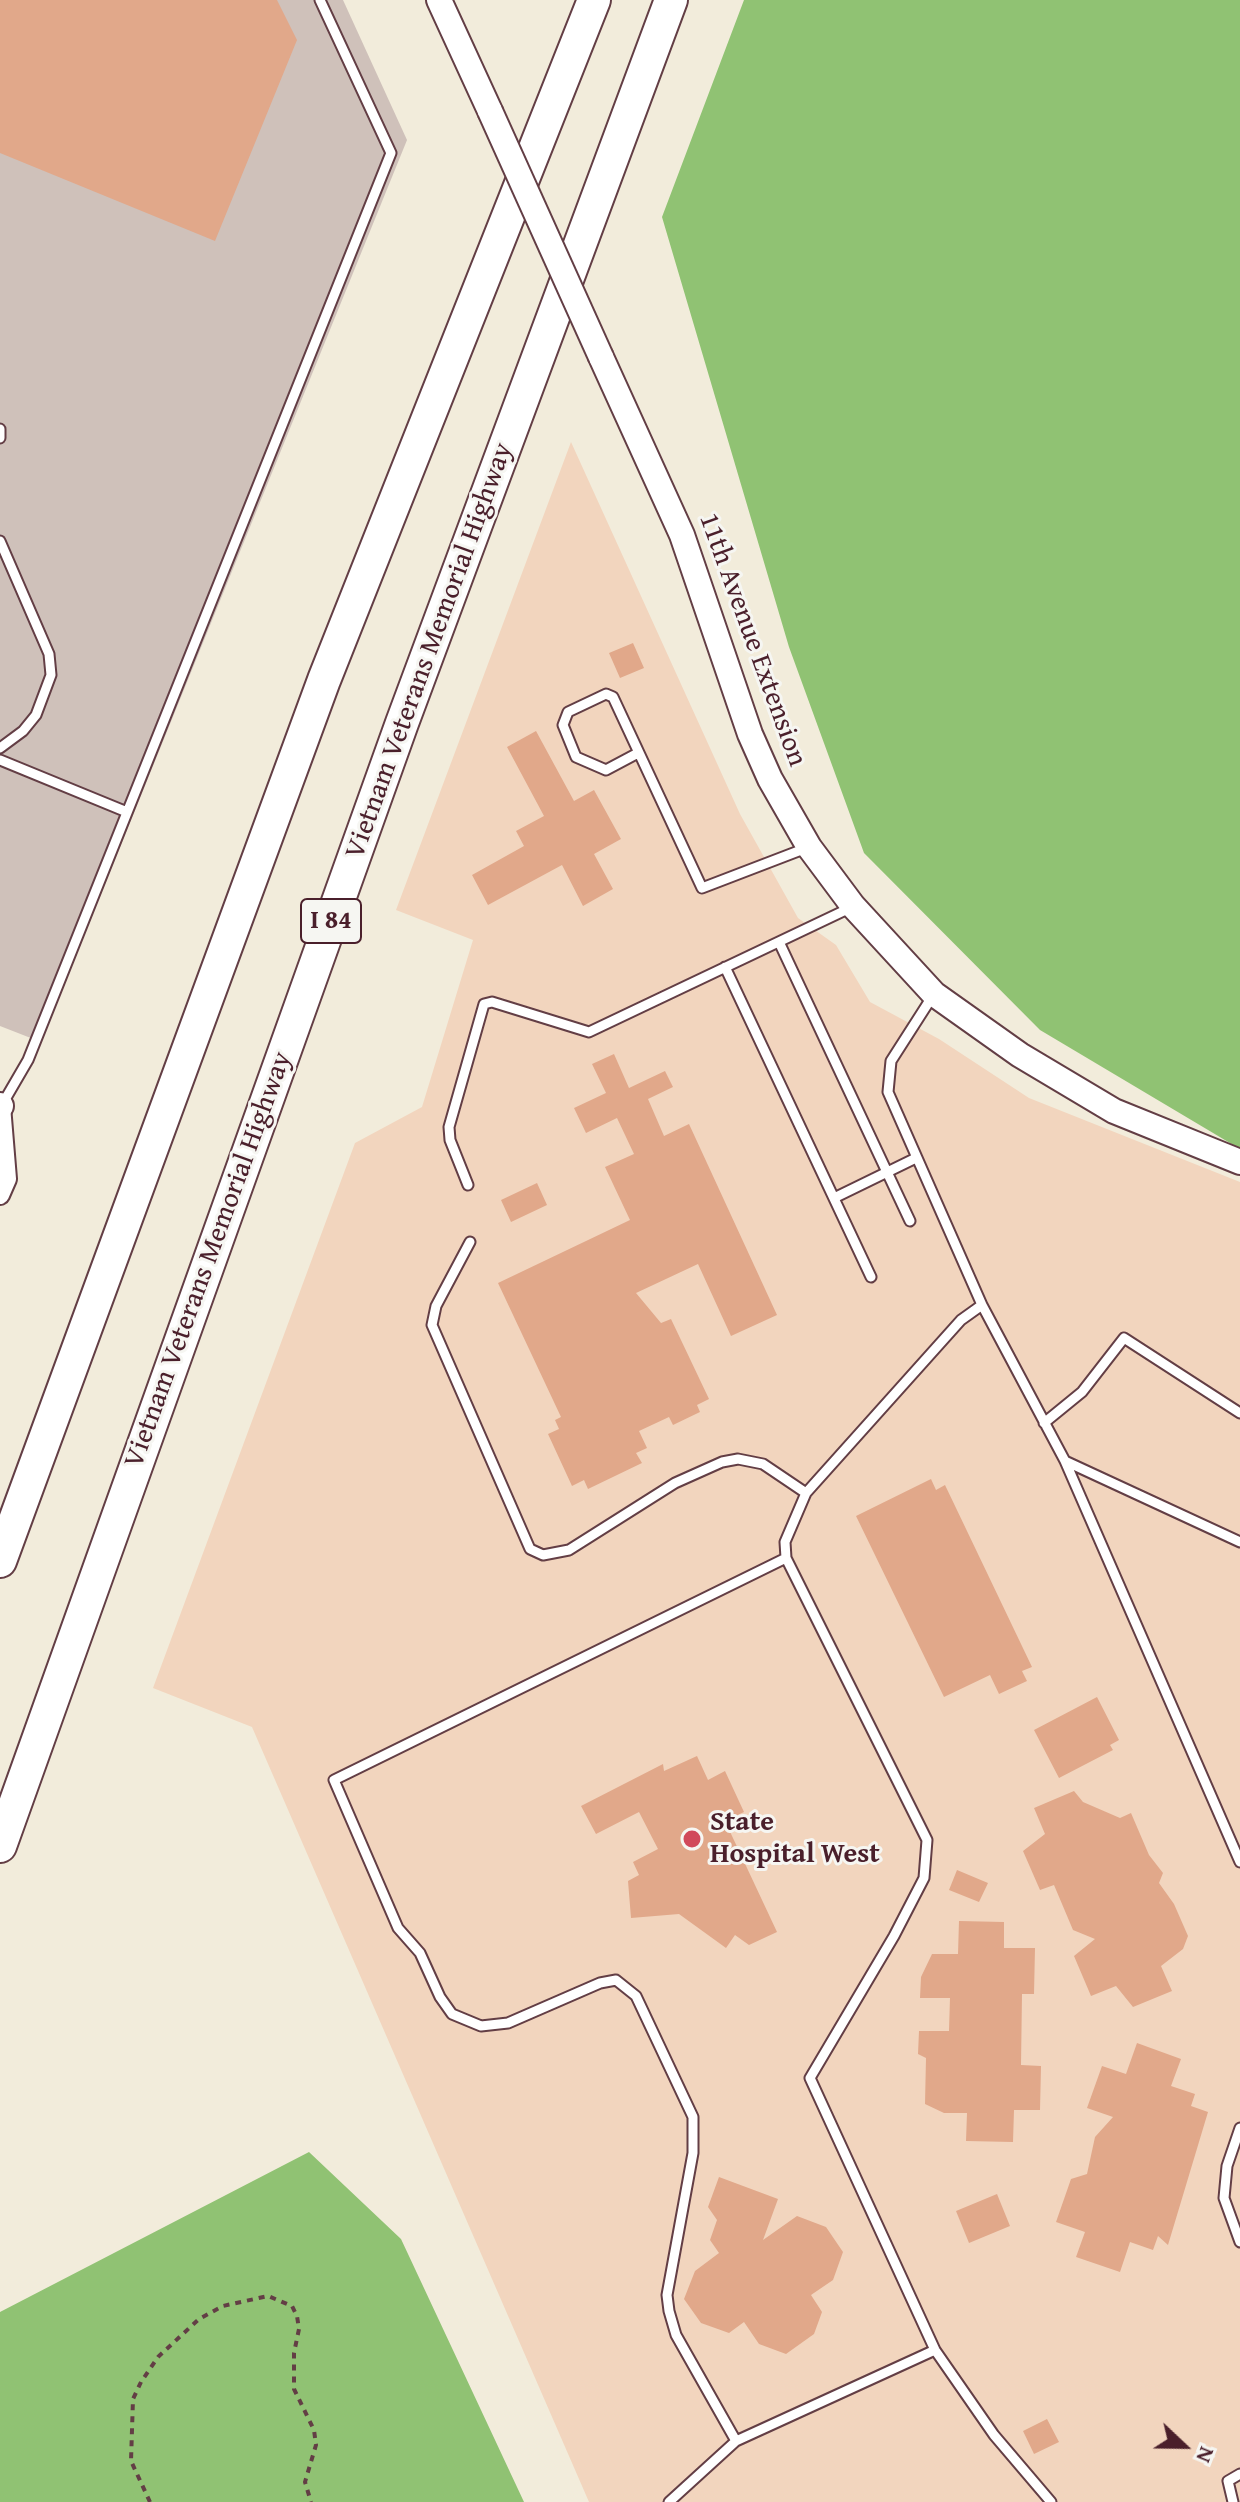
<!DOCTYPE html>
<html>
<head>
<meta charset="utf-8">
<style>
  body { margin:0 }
  #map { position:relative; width:1240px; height:2502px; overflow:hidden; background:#f2ecdb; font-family:"Gentium Book Plus",serif }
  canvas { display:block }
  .north { position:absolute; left:1144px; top:2406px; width:80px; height:80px; -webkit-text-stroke:6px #f6f6f2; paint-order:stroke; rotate:112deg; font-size:22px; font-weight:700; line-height:32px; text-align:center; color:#4a1f2b }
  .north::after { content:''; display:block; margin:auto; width:28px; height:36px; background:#4a1f2b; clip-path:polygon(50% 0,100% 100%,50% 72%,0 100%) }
</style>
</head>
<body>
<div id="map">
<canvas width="1240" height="2502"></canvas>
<div class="north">N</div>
</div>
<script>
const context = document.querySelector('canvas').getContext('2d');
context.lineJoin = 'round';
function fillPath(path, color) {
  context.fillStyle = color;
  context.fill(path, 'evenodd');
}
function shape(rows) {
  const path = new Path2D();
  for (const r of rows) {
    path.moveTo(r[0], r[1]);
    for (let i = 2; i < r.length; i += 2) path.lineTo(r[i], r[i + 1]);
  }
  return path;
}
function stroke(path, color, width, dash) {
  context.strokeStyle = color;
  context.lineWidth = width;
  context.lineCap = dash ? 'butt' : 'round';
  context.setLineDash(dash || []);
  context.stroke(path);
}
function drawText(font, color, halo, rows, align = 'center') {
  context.font = font + ' "Gentium Book Plus",serif';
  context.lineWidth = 6;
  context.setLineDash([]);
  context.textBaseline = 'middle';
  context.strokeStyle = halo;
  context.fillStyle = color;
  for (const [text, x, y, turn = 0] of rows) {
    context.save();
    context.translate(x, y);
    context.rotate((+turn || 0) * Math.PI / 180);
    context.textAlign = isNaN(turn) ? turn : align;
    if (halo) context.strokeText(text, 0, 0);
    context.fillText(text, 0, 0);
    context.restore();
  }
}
fillPath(shape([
  [571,442,740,814,798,918,836,945,870,1002,939,1039,1029,1098,1240,1182,1240,2502,589,2502,252,1727,153,1688,355,1143,422,1107,473,940,396,910]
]), '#f2d5be');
fillPath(shape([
  [0,0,343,0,407,140,41,1042,0,1026]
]), '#cfc1ba');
fillPath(shape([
  [744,0,1240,0,1240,1149,1040,1030,864,853,789,647,662,217],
  [309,2152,401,2239,524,2502,0,2502,0,2312]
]), '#90c273');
fillPath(shape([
  [0,0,277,0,297,40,215,241,0,153],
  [633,643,644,668,620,678,609,653],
  [536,731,574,801,594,790,621,839,594,854,613,889,583,906,562,865,488,905,472,875,524,846,516,831,544,816,507,747],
  [614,1054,629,1088,665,1071,673,1087,648,1099,664,1136,689,1124,777,1315,731,1336,698,1264,636,1293,661,1323,671,1319,709,1399,697,1405,700,1412,673,1425,669,1417,639,1431,647,1448,636,1453,642,1463,588,1489,584,1480,572,1486,548,1434,559,1429,555,1420,561,1417,498,1283,630,1220,605,1167,634,1154,617,1118,586,1133,574,1108,606,1093,592,1064],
  [537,1183,547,1205,511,1222,501,1200],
  [931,1479,936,1490,945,1485,1032,1667,1022,1671,1027,1681,999,1694,990,1675,944,1697,856,1516],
  [1097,1697,1119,1740,1110,1745,1113,1750,1059,1778,1034,1730],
  [697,1756,708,1780,725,1771,744,1812,725,1821,777,1932,749,1945,735,1935,726,1948,679,1914,631,1918,628,1881,639,1875,633,1862,658,1849,639,1812,596,1834,581,1806,663,1764,664,1771],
  [1074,1791,1083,1802,1120,1818,1131,1813,1149,1855,1163,1873,1159,1883,1174,1904,1188,1936,1183,1949,1161,1966,1172,1991,1133,2007,1116,1986,1091,1996,1074,1956,1095,1939,1073,1930,1054,1885,1040,1890,1023,1851,1045,1834,1034,1808],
  [957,1870,988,1883,979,1902,949,1890],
  [959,1921,1004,1922,1004,1948,1035,1948,1034,1994,1022,1994,1021,2065,1041,2066,1040,2110,1014,2110,1013,2142,966,2141,967,2113,944,2113,925,2104,926,2058,918,2054,919,2031,949,2031,950,1998,920,1998,921,1977,932,1954,958,1954],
  [1137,2043,1181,2059,1171,2086,1195,2094,1191,2106,1208,2112,1168,2245,1158,2236,1153,2250,1130,2242,1120,2272,1076,2257,1085,2232,1056,2222,1071,2179,1087,2174,1095,2137,1113,2117,1087,2108,1102,2066,1126,2074],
  [719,2177,778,2199,763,2240,797,2216,826,2227,843,2252,833,2280,811,2295,822,2312,814,2334,786,2354,759,2344,744,2322,729,2333,701,2323,684,2299,695,2271,719,2253,710,2240,717,2220,708,2207],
  [997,2194,1010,2226,969,2243,956,2211],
  [1047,2419,1059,2442,1034,2454,1023,2431]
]), '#e1a88a');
const lane = shape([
  [0,429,0,438],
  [0,541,49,654,51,675,36,715,23,731,0,748],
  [638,753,606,770,576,757,563,725,568,712,606,694,613,697,702,888,809,847],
  [0,760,127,812],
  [779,942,910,1221],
  [725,967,871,1277],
  [3,1103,28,1060,391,153,320,0],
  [468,1185,450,1140,449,1127,484,1004,492,1002,589,1032,850,908],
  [834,1198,916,1158],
  [470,1242,436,1306,432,1325,530,1549,543,1555,569,1550,675,1483,722,1462,738,1459,763,1464,806,1493],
  [982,1305,1065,1461,1240,1862],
  [1044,1423,1082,1392,1124,1338,1240,1413],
  [1065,1461,1240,1542],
  [786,1558,927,1840,924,1878,894,1936,810,2078,935,2350,994,2435,1051,2502],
  [1240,2128,1227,2166,1224,2198,1240,2242],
  [736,2441,676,2335,669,2311,667,2295,693,2153,693,2117,636,1996,616,1980,600,1983,508,2023,481,2026,452,2014,440,1997,420,1953,398,1928,334,1780,786,1558,785,1542,806,1493,961,1320,982,1305,888,1092,891,1061,932,997],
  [669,2502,736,2441,935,2350],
  [1233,2502,1228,2481,1240,2474]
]);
const street = shape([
  [0,1195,7,1179,1,1106]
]);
const secondary = shape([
  [439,0,490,111],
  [601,357,682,535,750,734,770,779,809,847,853,906,934,994,1020,1055,1114,1111,1240,1162],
  [0,1105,1,1106]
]);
const highway = shape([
  [0,1561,324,680,594,0],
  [0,1846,402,723,671,0]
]);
stroke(lane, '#633e45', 13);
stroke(street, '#633e45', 22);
stroke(secondary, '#633e45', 28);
stroke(highway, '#633e45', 36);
stroke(shape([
  [150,2502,131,2461,133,2399,141,2382,158,2357,199,2319,223,2306,268,2296,292,2306,297,2316,299,2329,294,2353,294,2389,314,2430,316,2445,305,2482,311,2502]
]), '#633e45', 4, [6, 6]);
stroke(lane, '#fff', 9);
stroke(street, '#fff', 18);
stroke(secondary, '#fff', 24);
stroke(highway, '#fff', 32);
const secondaryBridge = shape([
  [490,111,601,357]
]);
stroke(secondaryBridge, '#633e45', 28, []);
stroke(secondaryBridge, '#fff', 24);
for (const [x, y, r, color] of [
  [692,1839,10,"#d1495b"]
]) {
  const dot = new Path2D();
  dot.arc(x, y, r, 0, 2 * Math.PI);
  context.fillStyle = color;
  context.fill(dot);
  stroke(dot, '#f6f6f2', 3);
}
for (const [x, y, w] of [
  [331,921,60]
]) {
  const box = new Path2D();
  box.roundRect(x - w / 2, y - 22, w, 44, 6);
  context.fillStyle = '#f6f6f2';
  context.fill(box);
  stroke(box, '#4a1f2b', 2);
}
drawText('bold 26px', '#4a1f2b', null, [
  ["I 84",331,921]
]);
drawText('28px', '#4a1f2b', '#f6f6f2', [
  ["11th Avenue Extension",752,640,70],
  ["Vietnam Veterans Memorial Highway",430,651,-70],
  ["Vietnam Veterans Memorial Highway",209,1260,-70]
]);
drawText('bold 28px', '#4a1f2b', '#f6f6f2', [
  ["State",710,1823],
  ["Hospital West",710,1855]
], 'left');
</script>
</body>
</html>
